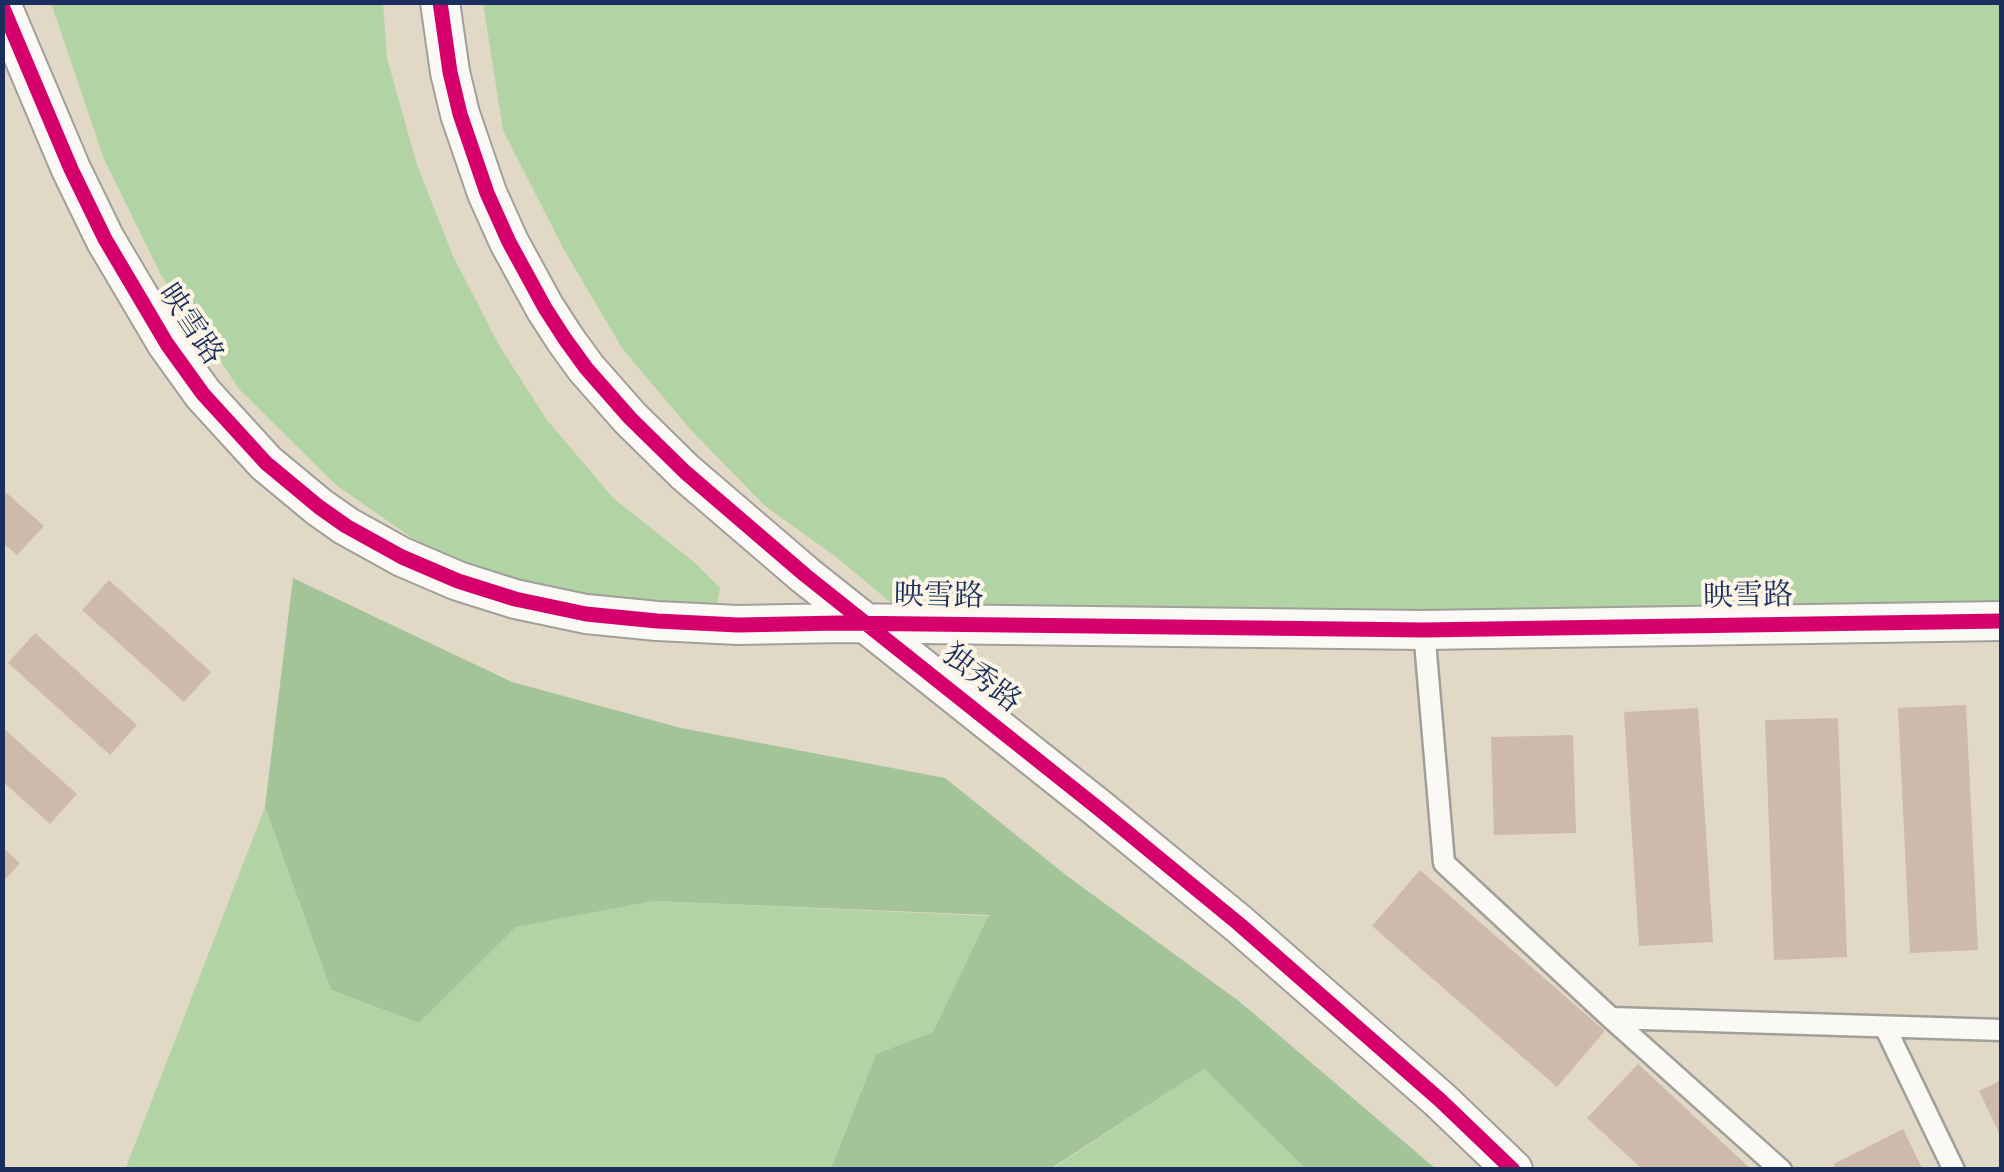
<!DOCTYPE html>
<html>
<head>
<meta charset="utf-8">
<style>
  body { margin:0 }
  #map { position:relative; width:2004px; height:1172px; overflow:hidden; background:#e1d9c6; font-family:"Old Standard TT",serif }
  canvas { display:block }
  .frame { position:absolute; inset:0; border:5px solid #1b2f5e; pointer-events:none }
</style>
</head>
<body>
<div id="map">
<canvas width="2004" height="1172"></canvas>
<div class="frame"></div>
</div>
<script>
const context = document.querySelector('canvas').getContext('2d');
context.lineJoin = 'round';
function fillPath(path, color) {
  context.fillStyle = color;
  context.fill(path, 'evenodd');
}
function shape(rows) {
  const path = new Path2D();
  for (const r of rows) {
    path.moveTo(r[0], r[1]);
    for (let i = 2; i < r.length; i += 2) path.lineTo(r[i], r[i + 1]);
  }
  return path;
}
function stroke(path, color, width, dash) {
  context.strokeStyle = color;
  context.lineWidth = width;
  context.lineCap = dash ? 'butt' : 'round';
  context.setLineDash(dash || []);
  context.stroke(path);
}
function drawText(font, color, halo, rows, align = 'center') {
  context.font = font + ' "Old Standard TT","Noto Serif SC",serif';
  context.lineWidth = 8;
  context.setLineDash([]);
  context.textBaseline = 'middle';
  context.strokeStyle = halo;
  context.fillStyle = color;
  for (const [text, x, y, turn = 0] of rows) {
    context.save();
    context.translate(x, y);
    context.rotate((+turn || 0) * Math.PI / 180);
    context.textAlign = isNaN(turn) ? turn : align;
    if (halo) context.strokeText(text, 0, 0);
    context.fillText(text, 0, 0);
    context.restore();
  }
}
fillPath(shape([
  [51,3,383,3,387,58,417,165,453,256,500,347,547,420,614,499,694,562,720,588,716,609,692,619,454,567,336,485,240,390,161,275,104,159],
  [483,3,2001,3,2001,614,1007,635,896,607,835,556,765,506,690,429,622,348,563,248,503,130],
  [265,807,331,990,419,1023,516,927,654,901,990,916,933,1032,876,1054,833,1167,839,1169,125,1170],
  [1204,1069,1306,1169,1050,1170]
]), '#b2d3a3');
fillPath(shape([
  [293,578,512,682,681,728,945,778,1067,876,1240,1002,1436,1169,1306,1169,1204,1069,1050,1169,839,1170,832,1167,876,1054,933,1032,989,915,654,901,516,927,419,1023,331,990,265,807]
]), '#a3c399');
fillPath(shape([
  [2,489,44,526,17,555,2,542],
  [109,580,211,672,184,702,82,610],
  [35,633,137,725,110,755,8,663],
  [1966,705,1978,950,1910,953,1898,708],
  [1698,708,1713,942,1639,946,1624,712],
  [1838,718,1847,957,1774,960,1765,720],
  [2,727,77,794,50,824,2,781],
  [1573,735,1576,833,1494,835,1491,737],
  [2,847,20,863,2,883],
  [1420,870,1605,1031,1557,1087,1372,926],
  [1638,1064,1752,1170,1643,1170,1587,1118],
  [2002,1080,2002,1139,1979,1091],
  [1903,1129,1923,1170,1837,1170,1834,1164]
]), '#cebaac');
const service = shape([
  [1424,630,1444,863,1611,1018,1781,1170],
  [1611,1018,2002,1030],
  [1885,1027,1954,1170]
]);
const minor = shape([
  [440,2,450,72,460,114,487,193,509,242,545,308,565,339,586,368,630,418,685,472,805,575,1099,809,1239,924,1440,1100,1513,1170],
  [2,6,71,169,105,239,167,344,203,394,266,463,319,507,346,526,402,557,458,581,515,599,586,614,657,621,738,625,840,623,1424,630,2002,621]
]);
stroke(service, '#a19f9a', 25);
stroke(minor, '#a19f9a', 42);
stroke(service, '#faf9f6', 20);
stroke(minor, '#faf9f6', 38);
stroke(shape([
  [440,2,450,72,460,114,487,193,509,242,545,308,565,339,586,368,630,418,685,472,805,575,1099,809,1239,924,1440,1100,1513,1170],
  [2,6,71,169,105,239,167,344,203,394,266,463,319,507,346,526,402,557,458,581,515,599,586,614,657,621,738,625,840,623,1424,630,2002,621]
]), '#d6006c', 15);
drawText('30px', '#1b2f5e', '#fcf5e5', [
  ["映雪路",190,325,56],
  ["映雪路",939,597,1],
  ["映雪路",1748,597,-1],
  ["独秀路",981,679,38]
]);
</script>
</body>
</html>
